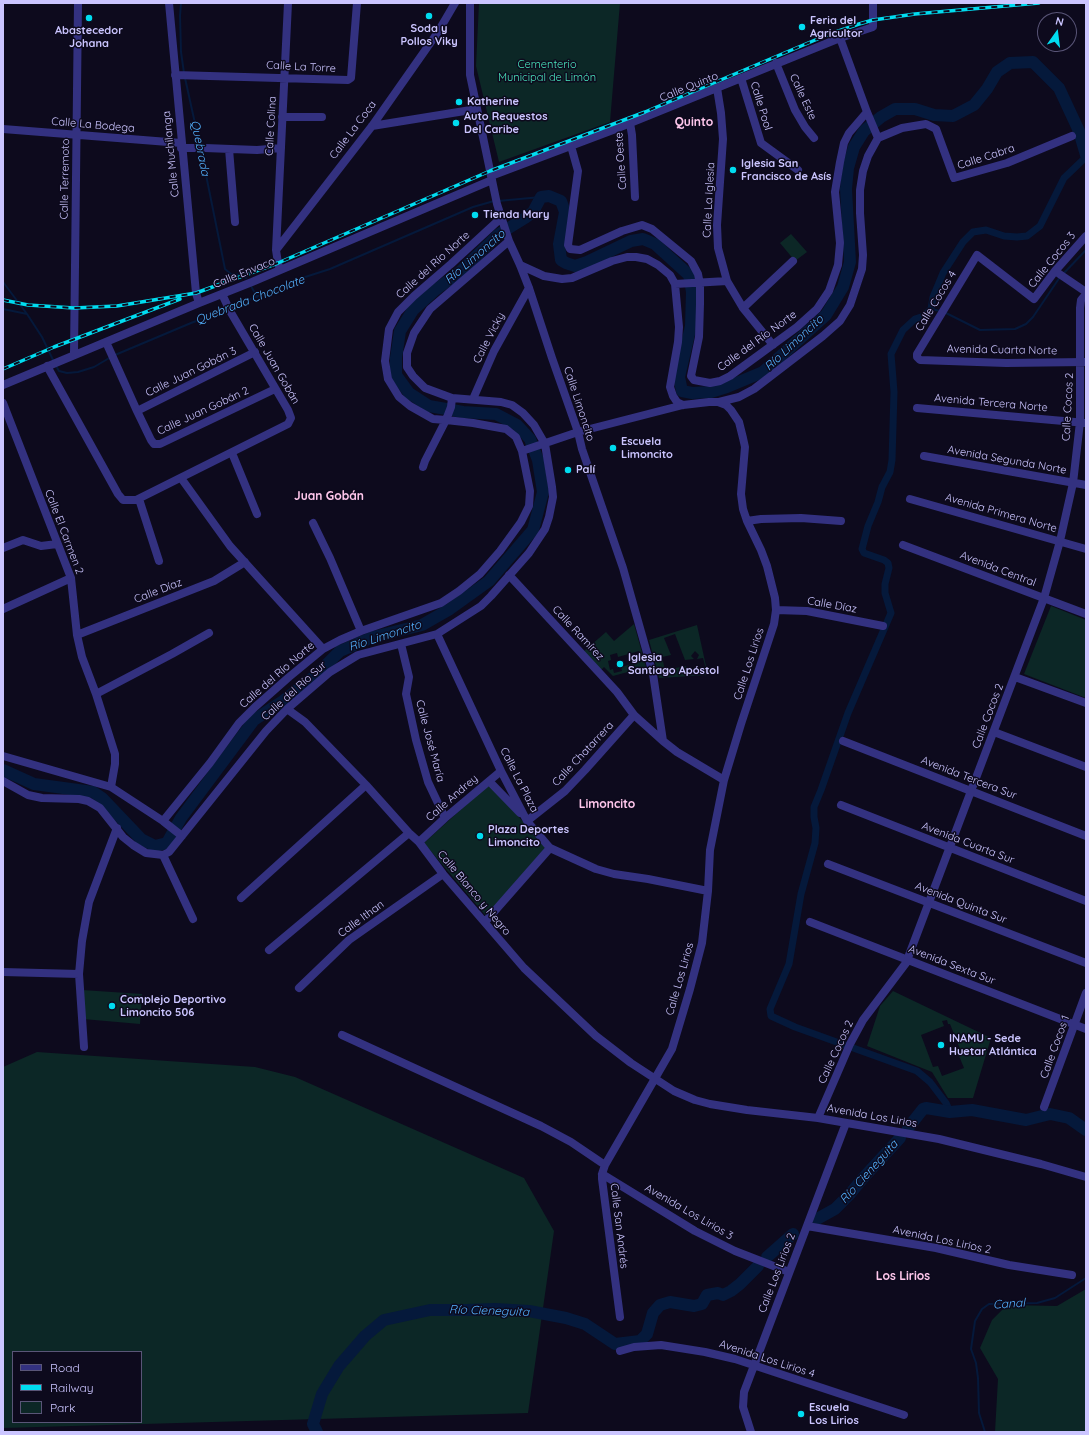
<!DOCTYPE html>
<html>
<head>
<meta charset="utf-8">
<style>
  body { margin:0 }
  #map { position:relative; width:1089px; height:1435px; overflow:hidden; background:#0d0a1d; font-family:Quicksand,sans-serif }
  canvas { display:block }
  .frame { position:absolute; inset:0; border:4px solid #cbc5ff; pointer-events:none }
  .legend { position:absolute; left:12px; top:1351px; width:130px; height:72px; box-sizing:border-box; background:#0d0a1d; border:1px solid #595577; margin:0; padding:5px 7px; list-style:none; font-size:12px; color:#cbc5ff }
  .legend li { display:flex; align-items:center; gap:8px; height:20px }
  .legend b { width:20px; border:1px solid #595577 }
  .north { position:absolute; left:1037px; top:12px; width:40px; height:40px; box-sizing:border-box; background:#0d0a1d; border:1px solid #595577; border-radius:50%; rotate:14deg; font-size:11px; font-weight:700; line-height:16px; text-align:center; color:#cbc5ff }
  .north::after { content:''; display:block; margin:auto; width:14px; height:18px; background:#00dcf0; clip-path:polygon(50% 0,100% 100%,50% 72%,0 100%) }
</style>
</head>
<body>
<div id="map">
<canvas width="1089" height="1435"></canvas>
<div class="frame"></div>
<ul class="legend">
<li><b style="height:5px;background:#333180"></b>Road</li>
<li><b style="height:5px;background:#00dcf0"></b>Railway</li>
<li><b style="height:11px;background:#0c2726"></b>Park</li>
</ul>
<div class="north">N</div>
</div>
<script>
const context = document.querySelector('canvas').getContext('2d');
context.lineJoin = 'round';
function fillPath(path, color) {
  context.fillStyle = color;
  context.fill(path, 'evenodd');
}
function shape(rows) {
  const path = new Path2D();
  for (const r of rows) {
    path.moveTo(r[0], r[1]);
    for (let i = 2; i < r.length; i += 2) path.lineTo(r[i], r[i + 1]);
  }
  return path;
}
function stroke(path, color, width, dash) {
  context.strokeStyle = color;
  context.lineWidth = width;
  context.lineCap = dash ? 'butt' : 'round';
  context.setLineDash(dash || []);
  context.stroke(path);
}
function drawText(font, color, halo, rows, align = 'center') {
  context.font = font + ' Quicksand,sans-serif';
  context.lineWidth = 3;
  context.setLineDash([]);
  context.textBaseline = 'middle';
  context.strokeStyle = halo;
  context.fillStyle = color;
  for (const [text, x, y, turn = 0] of rows) {
    context.save();
    context.translate(x, y);
    context.rotate((+turn || 0) * Math.PI / 180);
    context.textAlign = isNaN(turn) ? turn : align;
    if (halo) context.strokeText(text, 0, 0);
    context.fillText(text, 0, 0);
    context.restore();
  }
}
fillPath(shape([
  [479,3,620,3,610,122,499,162,476,66],
  [791,234,807,252,795,261,780,243],
  [1051,606,1086,620,1086,698,1024,674],
  [634,624,646,667,613,676,604,667,600,671,583,652,606,632,614,641],
  [639,651,642,661,621,667,622,671,614,673,613,669,610,670,608,661,611,660,610,655,617,653,618,657],
  [697,625,708,675,659,678,649,640],
  [675,634,685,660,694,659,691,656,695,651,699,655,697,659,703,658,707,673,688,675,686,666,665,670,662,657,671,655,664,638],
  [489,784,546,847,486,916,424,843],
  [82,990,142,994,140,1024,83,1019],
  [893,991,991,1038,973,1098,948,1098,932,1072,867,1046,880,1006],
  [947,1020,948,1024,950,1024,962,1054,959,1056,964,1068,942,1076,938,1066,933,1067,921,1035,944,1026,942,1021],
  [37,1052,255,1067,295,1077,524,1178,554,1231,528,1413,3,1428,3,1067],
  [13,1352,141,1352,141,1422,13,1422],
  [1086,1289,1086,1432,995,1432,998,1379,980,1348,992,1320,1007,1305,1057,1306]
]), '#0c2726');
stroke(shape([
  [181,3,180,16,181,52,184,73],
  [185,78,200,146],
  [201,150,225,269,231,274,241,275,246,278],
  [498,201,541,197],
  [1063,274,1086,250],
  [3,282,27,314,42,337,54,362],
  [251,286,257,297],
  [231,307,302,278,330,269,473,207,494,201],
  [3,309,27,314],
  [931,309,940,311],
  [944,312,980,330,1015,329,1026,324,1033,317,1060,277],
  [115,355,191,323,227,309],
  [56,366,59,371,67,373,78,372,94,367,111,357],
  [985,1432,979,1413,978,1378,976,1363,971,1349,975,1321,982,1309,989,1304,1037,1303,1055,1298,1086,1278]
]), '#05193b', 2);
stroke(shape([
  [950,1112,946,1103,930,1082,917,1071,795,1027,771,1016,770,1009,789,964,801,894,815,843,816,828,814,817,814,807,821,790,848,713,891,613,885,593,885,584,889,568,888,563,884,560,864,553,862,549,868,526,878,502,882,487,890,472,892,460,894,392,891,354,903,330,915,319,924,316,931,309,933,297,943,273,963,242,973,232,986,230,1004,236,1017,237,1027,236,1040,226,1064,178,1086,157]
]), '#05193b', 7);
stroke(shape([
  [3,770,34,784,93,792,102,798,141,839,155,846,167,843,181,818,254,720,283,701,315,676,340,651,373,637,422,625,450,609,489,581,533,530,543,492,538,460,530,439,517,425,496,414,463,412,429,406,409,393,396,375,396,358,400,331,413,310,434,291,461,271,499,234,525,218,533,212,541,197,549,196,561,201,565,212,559,244,561,260,566,263,575,266,587,262,631,241,643,239,655,244,689,275,692,292,691,326,679,377,682,391,692,393,711,392,727,387,763,372,826,315,843,287,850,262,846,189,848,168,854,147,864,131,881,117,895,109,915,109,934,115,953,116,974,105,987,89,997,72,1010,63,1033,62,1059,88,1079,131,1086,155],
  [908,1128,923,1109,926,1108,950,1112,972,1110,1026,1120,1050,1114,1069,1118,1086,1130],
  [817,1219,835,1209,849,1195,864,1177,900,1138],
  [767,1257,793,1234],
  [317,1432,313,1424,322,1394,339,1366,365,1336,384,1320,430,1310,467,1310,495,1309,529,1311,566,1318,585,1324,615,1344,640,1341,647,1334,653,1313,660,1305,670,1302,694,1306,702,1304,707,1295,718,1293,723,1295,731,1291,740,1284,758,1266]
]), '#05193b', 12);
stroke(shape([
  [169,3,196,293,199,303],
  [470,3,470,75,497,204,509,241,520,265,529,288,552,358,578,432,582,449,623,568,653,674,663,741,677,752,724,780],
  [840,38,867,112,878,138],
  [776,63,795,110,805,127,814,138],
  [175,75,348,80,351,78,357,3],
  [741,78,761,143,798,170],
  [717,88,721,113,723,139,717,225,718,248,727,281,743,308,773,345],
  [282,117,322,117],
  [630,123,632,135,635,197],
  [372,126,477,109],
  [3,129,181,143],
  [878,138,902,128,926,124,936,129,954,178,1007,163,1072,136],
  [571,146,578,171,568,245,570,249,580,250,622,231,642,225,652,229,691,261,698,274,700,284,700,304,699,337,691,376,694,380,710,383,720,381,730,376,797,327,817,309,829,291,838,265,840,243,835,192,840,162,844,143,849,133,867,112],
  [181,148,205,148,257,150,281,148],
  [229,149,235,222],
  [491,176,613,130,840,38,873,27,873,3],
  [276,250,288,3],
  [520,265,544,276,562,279,572,278,612,261,627,257,636,257,647,259,658,265,670,275,675,284,679,327,678,342,670,387,673,396,677,402,683,405],
  [280,270,278,263,276,250,372,126,438,32,455,3],
  [1055,271,1086,292],
  [675,284,727,281],
  [743,308,793,261],
  [106,342,137,411,151,440,154,444,160,444,275,389],
  [74,354,78,3],
  [1085,362,1006,363,920,360,917,357,917,354,977,255,1034,299,1055,271,1086,236],
  [47,366,118,494,123,500,136,500,288,424,291,418,288,410,230,311,222,294],
  [3,385,199,303,252,282,492,180],
  [452,398,451,407,446,420,433,419,410,406,399,397,388,379,385,361,389,329,398,312,414,296,451,264,501,218],
  [473,399,494,351,529,288],
  [719,402,739,397,754,389,823,336,840,321,850,305,862,269,863,255,860,213,860,190,863,171,868,156,878,138],
  [3,403,71,578,77,635,82,657,96,694,115,754,115,764,111,787],
  [917,408,1086,423],
  [137,411,255,352],
  [522,451,578,432,683,405,709,402,718,402,726,405,731,410,739,422,743,438,745,447,741,494,743,509,747,521,761,550,767,566,775,598,776,610,774,624,741,724,724,780,710,850,708,891,702,943,690,989,672,1049,605,1165,602,1174,602,1179,620,1317],
  [232,453,257,514],
  [924,456,1086,485],
  [181,478,230,546,323,649],
  [139,499,159,561],
  [910,499,1086,549],
  [747,521,761,519,801,518,841,521],
  [313,523,330,558,361,631],
  [903,545,1086,614],
  [3,548,23,540,41,546,57,544],
  [509,575,617,692,634,715,663,741],
  [3,609,71,578],
  [776,610,807,611,883,626],
  [437,634,501,771,527,821,550,848,596,869,614,874,648,879,708,891],
  [77,635,214,581,245,562],
  [401,644,409,677,406,694,416,740,428,782,445,818],
  [1015,677,1086,703],
  [96,694,172,654,209,633],
  [287,709,305,722,366,785,409,833,419,842,443,874,524,968,596,1036,631,1063,674,1091,695,1100,710,1104,747,1110,818,1118,939,1139,1041,1164,1086,1177],
  [994,732,1086,767],
  [843,741,1086,836],
  [3,756,111,787,163,821,182,836],
  [3,781,28,795,42,798,79,799,88,801,100,808,123,837,133,845,146,853,163,855,169,852,266,731,287,709,330,672,358,655,437,634,481,606,491,596,529,553,545,529,549,517,553,497,552,487,545,444,534,425,523,413,512,405,501,402,452,398,425,388,413,376,407,367,407,353,414,333,430,309,509,241],
  [489,781,520,813],
  [841,805,1086,901],
  [163,821,210,763,239,723,255,707,289,677,323,649,340,640,361,631,441,603,459,591,480,574,500,551,521,522,529,506,530,491,522,451,516,437,506,429,473,423,446,420,425,461,423,467],
  [527,821,565,791,585,770,634,715],
  [419,842,445,818,501,771],
  [163,855,193,919],
  [828,864,1086,963],
  [241,898,366,785],
  [485,922,550,848],
  [810,922,1086,1029],
  [269,950,409,833],
  [3,972,79,974],
  [299,988,349,940,443,874],
  [342,1035,541,1126,571,1142,605,1165],
  [84,1047,79,974,82,941,89,902,117,828],
  [1044,1107,1086,993],
  [818,1118,850,1044,863,1020,906,963,1044,598,1060,541,1073,483,1080,422,1080,308,1081,300,1086,294],
  [602,1174,695,1231,735,1251,789,1272],
  [807,1226,936,1248,1009,1265,1072,1275],
  [620,1351,634,1347,661,1345,705,1352,735,1359,904,1415],
  [751,1432,743,1407,744,1392,846,1123]
]), '#333180', 8);
const rail = shape([
  [3,300,28,305,74,308,117,306,196,293,278,263,490,171,645,112,827,35,859,24,873,20,915,14,1039,3],
  [3,369,54,347,180,299]
]);
stroke(rail, '#00dcf0', 3.5);
stroke(rail, '#0d0a1d', 2, [6]);
for (const [x, y, r, color] of [
  [429,16,4,"#00dcf0"],
  [89,18,4,"#00dcf0"],
  [802,27,4,"#00dcf0"],
  [459,102,4,"#00dcf0"],
  [456,123,4,"#00dcf0"],
  [733,170,4,"#00dcf0"],
  [475,215,4,"#00dcf0"],
  [613,448,4,"#00dcf0"],
  [568,470,4,"#00dcf0"],
  [620,664,4,"#00dcf0"],
  [480,836,4,"#00dcf0"],
  [112,1006,4,"#00dcf0"],
  [941,1045,4,"#00dcf0"],
  [801,1414,4,"#00dcf0"]
]) {
  const dot = new Path2D();
  dot.arc(x, y, r, 0, 2 * Math.PI);
  context.fillStyle = color;
  context.fill(dot);
  stroke(dot, '#0d0a1d', 1.5);
}
drawText('bold 11px', '#cbc5ff', '#0d0a1d', [
  ["Feria del",810,21],
  ["Agricultor",810,34],
  ["Soda y",429,29,"center"],
  ["Pollos Viky",429,42,"center"],
  ["Abastecedor",89,31,"center"],
  ["Johana",89,44,"center"],
  ["Katherine",467,102],
  ["Auto Requestos",464,117],
  ["Del Caribe",464,130],
  ["Iglesia San",741,164],
  ["Francisco de Asís",741,177],
  ["Tienda Mary",483,215],
  ["Escuela",621,442],
  ["Limoncito",621,455],
  ["Palí",576,470],
  ["Iglesia",628,658],
  ["Santiago Apóstol",628,671],
  ["Plaza Deportes",488,830],
  ["Limoncito",488,843],
  ["Complejo Deportivo",120,1000],
  ["Limoncito 506",120,1013],
  ["INAMU - Sede",949,1039],
  ["Huetar Atlántica",949,1052],
  ["Escuela",809,1408],
  ["Los Lirios",809,1421]
], 'left');
drawText('11px', '#49e7be', '#0d0a1d', [
  ["Cementerio",547,65],
  ["Municipal de Limón",547,78]
]);
drawText('11px', '#cbc5ff', '#0d0a1d', [
  ["Calle La Torre",301,67,3],
  ["Calle Quinto",689,87,-22],
  ["Calle Este",803,97,65],
  ["Calle Pool",761,106,73],
  ["Calle La Bodega",93,125,5],
  ["Calle Colina",271,126,-87],
  ["Calle La Coca",353,130,-53],
  ["Calle Muchilanga",171,154,-96],
  ["Calle Cabra",986,157,-18],
  ["Calle Oeste",621,161,-94],
  ["Calle Terremoto",65,179,-89],
  ["Calle La Iglesia",709,200,-87],
  ["Calle Cocos 3",1052,260,-51],
  ["Calle del Río Norte",433,265,-42],
  ["Calle Envaco",244,273,-22],
  ["Calle Cocos 4",936,301,-59],
  ["Calle Vicky",489,338,-63],
  ["Calle del Río Norte",757,341,-36],
  ["Avenida Cuarta Norte",1002,350,1],
  ["Calle Juan Gobán",274,364,60],
  ["Calle Juan Gobán 3",191,372,-26],
  ["Avenida Tercera Norte",991,403,5],
  ["Calle Limoncito",579,404,72],
  ["Calle Cocos 2",1068,407,-87],
  ["Calle Juan Gobán 2",203,411,-25],
  ["Avenida Segunda Norte",1007,460,10],
  ["Avenida Primera Norte",1001,513,16],
  ["Calle El Carmen 2",64,532,69],
  ["Avenida Central",998,569,21],
  ["Calle Díaz",158,591,-21],
  ["Calle Díaz",832,605,10],
  ["Calle Ramírez",578,633,47],
  ["Calle Los Lirios",749,664,-72],
  ["Calle del Río Norte",277,675,-41],
  ["Calle del Río Sur",294,691,-42],
  ["Calle Cocos 2",988,716,-69],
  ["Calle José María",430,741,75],
  ["Calle Chatarrera",583,754,-47],
  ["Avenida Tercera Sur",969,778,21],
  ["Calle La Plaza",519,780,63],
  ["Calle Andrey",452,798,-41],
  ["Avenida Cuarta Sur",968,843,21],
  ["Calle Blanco y Negro",474,893,50],
  ["Avenida Quinta Sur",961,903,21],
  ["Calle Ithan",361,919,-36],
  ["Avenida Sexta Sur",952,965,21],
  ["Calle Los Lirios",680,979,-74],
  ["Calle Cocos 1",1055,1047,-70],
  ["Calle Cocos 2",836,1052,-65],
  ["Avenida Los Lirios",872,1116,10],
  ["Avenida Los Lirios 3",689,1212,30],
  ["Calle San Andrés",619,1226,83],
  ["Avenida Los Lirios 2",942,1240,12],
  ["Calle Los Lirios 2",777,1273,-69],
  ["Avenida Los Lirios 4",767,1359,18]
]);
drawText('bold 12px', '#ffc7ec', '#0d0a1d', [
  ["Quinto",694,122],
  ["Juan Gobán",329,496],
  ["Limoncito",607,804],
  ["Los Lirios",903,1276]
]);
drawText('italic 12px', '#53b2ff', '#0d0a1d', [
  ["Quebrada",200,148,79],
  ["Río Limoncito",475,257,-41],
  ["Quebrada Chocolate",250,300,-21],
  ["Río Limoncito",794,343,-43],
  ["Río Limoncito",385,636,-18],
  ["Río Cieneguita",869,1172,-48],
  ["Canal",1009,1304,-4],
  ["Río Cieneguita",489,1311,2]
]);
</script>
</body>
</html>
